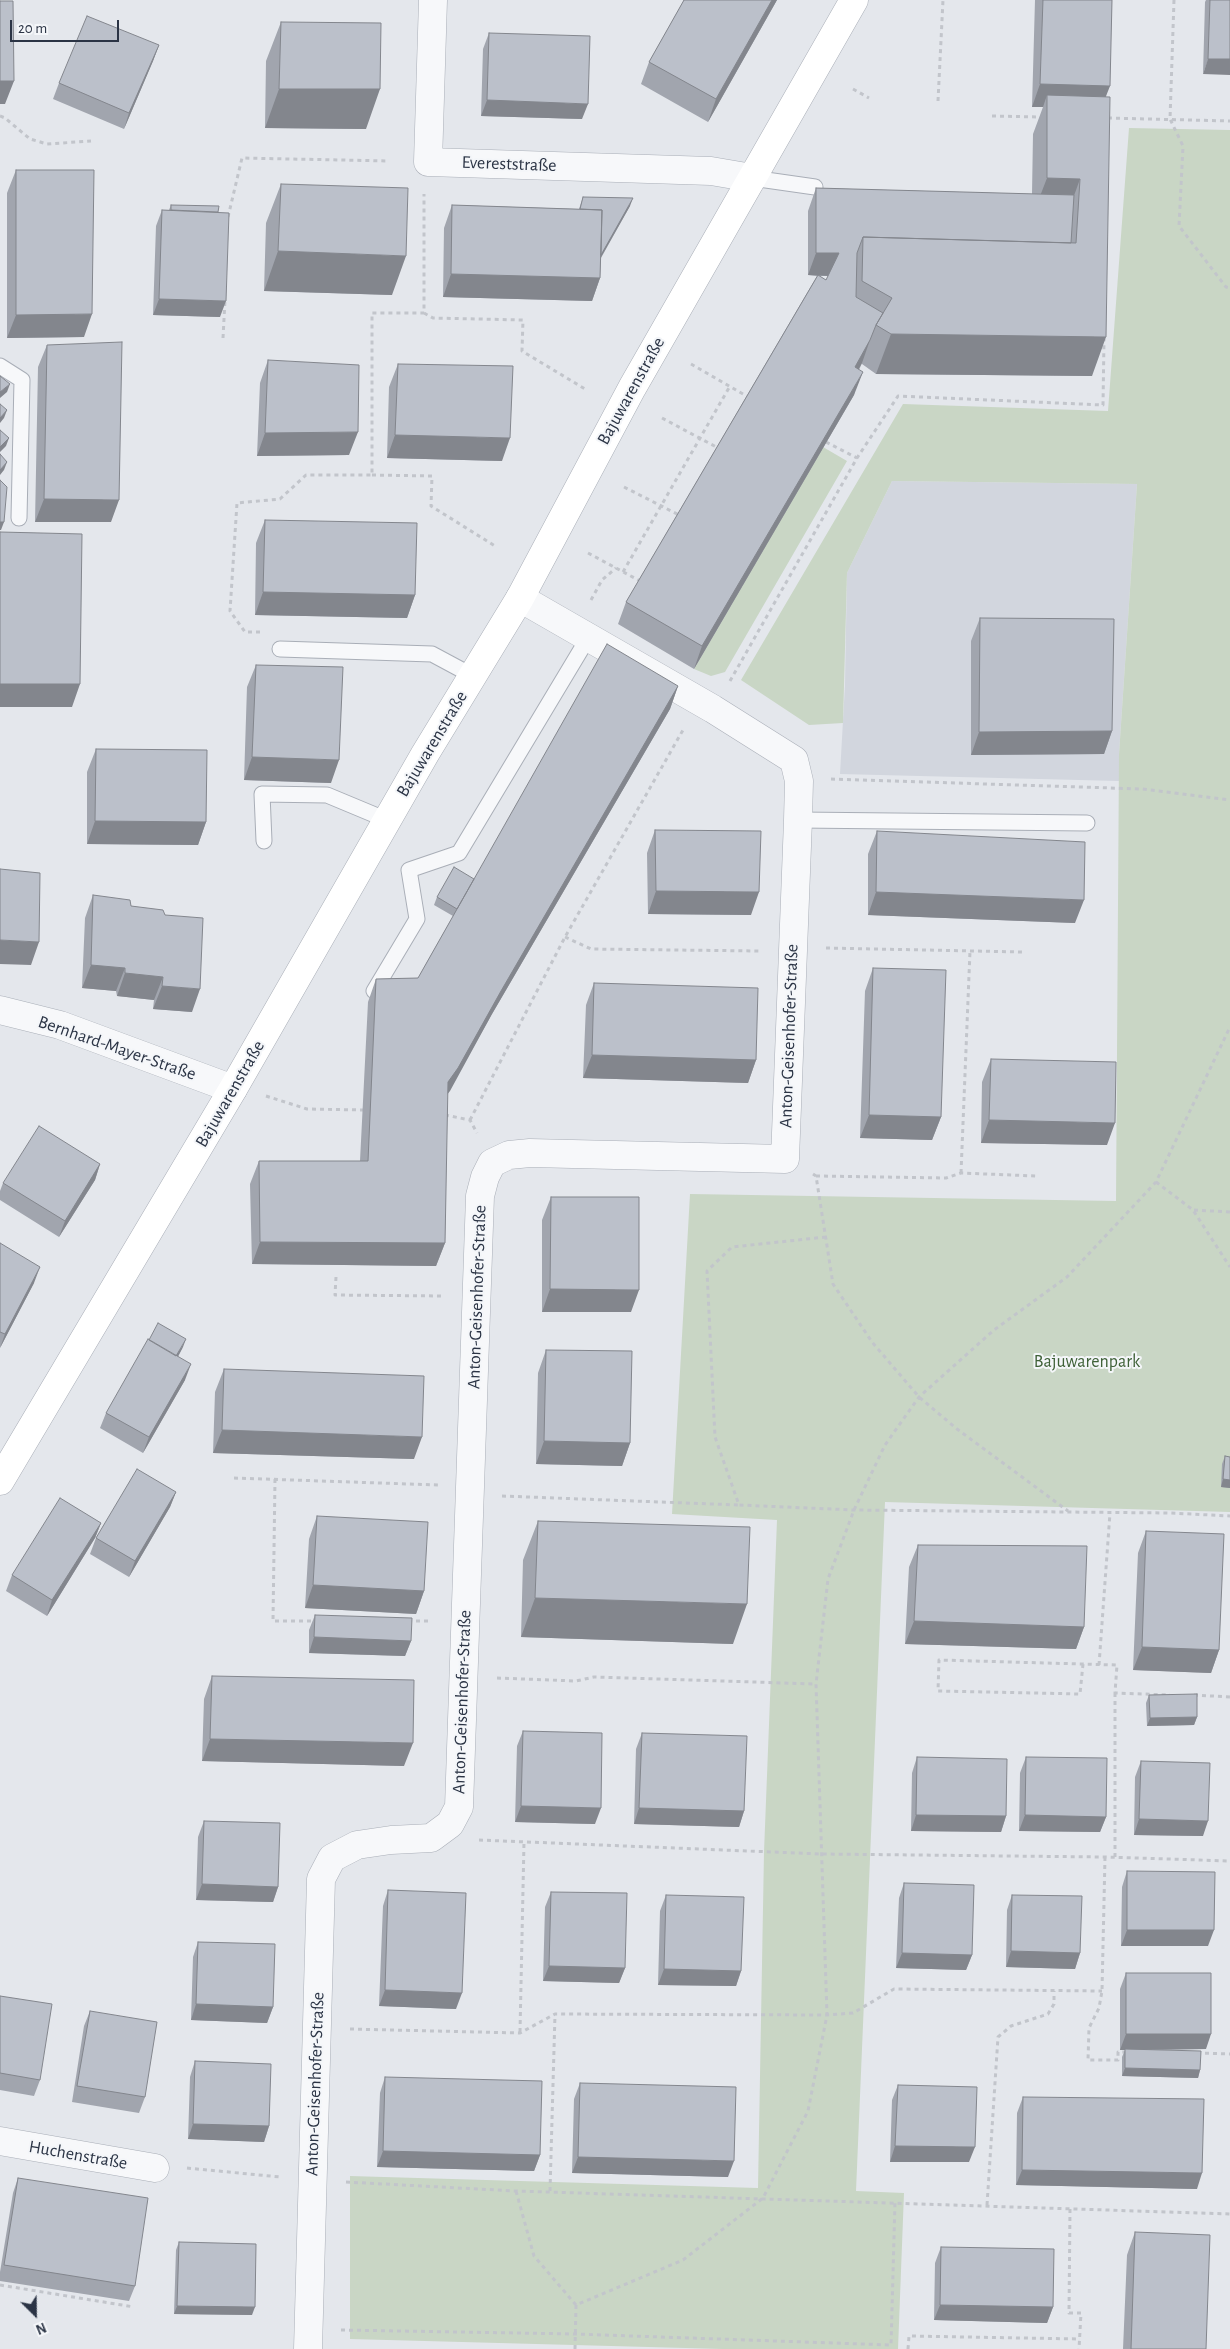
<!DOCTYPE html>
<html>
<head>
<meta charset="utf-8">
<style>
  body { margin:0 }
  #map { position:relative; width:1230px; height:2349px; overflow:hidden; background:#e4e7ec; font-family:"Alegreya Sans",sans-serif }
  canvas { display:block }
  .north { position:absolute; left:10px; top:2289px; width:50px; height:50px; -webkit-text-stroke:4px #f4f6f9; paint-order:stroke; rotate:157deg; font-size:14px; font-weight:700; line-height:20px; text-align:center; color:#2b3445 }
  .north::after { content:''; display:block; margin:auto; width:18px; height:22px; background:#2b3445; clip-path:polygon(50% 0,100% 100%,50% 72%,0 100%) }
  .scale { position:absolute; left:10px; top:20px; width:109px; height:22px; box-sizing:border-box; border:2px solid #2b3445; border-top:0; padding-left:6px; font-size:15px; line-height:18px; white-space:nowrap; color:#2b3445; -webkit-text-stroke:4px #f4f6f9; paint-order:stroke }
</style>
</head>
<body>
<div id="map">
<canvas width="1230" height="2349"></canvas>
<div class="north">N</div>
<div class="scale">20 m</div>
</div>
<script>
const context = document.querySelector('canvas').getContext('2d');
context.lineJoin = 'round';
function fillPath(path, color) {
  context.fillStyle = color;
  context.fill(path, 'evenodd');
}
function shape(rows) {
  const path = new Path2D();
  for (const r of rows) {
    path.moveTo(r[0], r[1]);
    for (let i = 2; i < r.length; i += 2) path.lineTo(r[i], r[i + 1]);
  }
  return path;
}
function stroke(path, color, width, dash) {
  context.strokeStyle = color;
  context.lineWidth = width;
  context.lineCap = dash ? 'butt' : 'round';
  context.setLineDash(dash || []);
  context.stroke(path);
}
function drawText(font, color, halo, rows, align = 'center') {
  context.font = font + ' "Alegreya Sans",sans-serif';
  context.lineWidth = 4;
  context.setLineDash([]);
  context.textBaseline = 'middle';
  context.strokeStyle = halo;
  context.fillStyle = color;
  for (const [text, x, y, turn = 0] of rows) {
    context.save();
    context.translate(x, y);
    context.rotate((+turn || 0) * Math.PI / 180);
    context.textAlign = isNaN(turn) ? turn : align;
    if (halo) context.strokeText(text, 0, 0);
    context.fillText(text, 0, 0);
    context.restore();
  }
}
fillPath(shape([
  [892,481,1137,484,1119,754,1119,781,840,774,845,685,847,573]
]), '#d2d6de');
fillPath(shape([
  [1129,128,1230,130,1230,1512,885,1502,856,2191,904,2193,898,2349,723,2349,350,2339,350,2176,758,2188,764,1852,777,1520,672,1514,690,1194,1116,1201,1119,754,1137,484,892,481,847,573,843,723,809,725,741,680,903,404,1108,411],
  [823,447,847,461,725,672,711,676,694,669]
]), '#c9d6c5');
const service = shape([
  [752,178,815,187],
  [0,366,22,380,19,518],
  [280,649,432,654,473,676],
  [798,820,1087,823],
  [264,841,262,794,327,795,387,820],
  [374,991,417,919,409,870,459,853,588,638]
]);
const minor = shape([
  [433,0,428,162,711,171,752,178],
  [0,1010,60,1025,233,1089],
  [0,2141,155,2168],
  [308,2349,321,1879,332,1858,357,1845,391,1840,431,1838,450,1824,459,1807,480,1196,485,1177,492,1163,509,1155,530,1153,785,1159,798,820,799,781,794,760,713,709,520,598]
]);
const secondary = shape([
  [0,1481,233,1089,425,754,520,598,632,388,854,0]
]);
stroke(service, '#a9aeb7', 17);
stroke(minor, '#a9aeb7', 29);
stroke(secondary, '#a9aeb7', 29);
stroke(shape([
  [1174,0,1170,119,1183,146,1179,226,1226,287,1230,288],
  [853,89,869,98],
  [938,101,943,0],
  [0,116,5,118,30,139,47,144,91,141],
  [992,116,1042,117],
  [1108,118,1230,121],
  [228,217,242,158,389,161],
  [424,313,433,318,523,320,522,351,585,389],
  [223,338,225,300],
  [691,364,750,398],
  [662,418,720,449],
  [826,442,857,458],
  [372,475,432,476,431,506,495,546],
  [624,487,681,516],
  [588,553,642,582],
  [623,572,730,386],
  [591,600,602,580,616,568],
  [260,632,245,632,230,611,237,503,280,499,306,475,372,475,372,313,424,313,424,194],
  [730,681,857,458,898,396,1103,405,1104,339],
  [831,779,1142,789,1230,800],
  [565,937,591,949,759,951],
  [826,948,1023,952],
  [266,1096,307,1109,363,1110],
  [445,1115,470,1120,477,1133],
  [470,1120,565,937,683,730],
  [961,1173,970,951],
  [813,1174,816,1176,833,1284,872,1342,919,1397,957,1429,1068,1511],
  [816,1176,946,1178,961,1173,1036,1176],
  [1156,1182,1193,1210,1230,1267],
  [1194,1210,1230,1212],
  [826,1237,732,1247,707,1271,715,1437,739,1505,854,1510,1170,1513,1230,1516],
  [336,1277,335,1295,444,1296],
  [234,1478,438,1485],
  [275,1479,273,1621,315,1621],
  [502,1496,739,1505],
  [408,1621,432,1621],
  [1083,1664,1080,1694,938,1691,939,1660,1117,1665,1115,1693,1170,1695],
  [1099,1665,1110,1513],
  [497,1678,576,1681,594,1677,816,1684],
  [1194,1695,1230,1697],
  [479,1840,821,1854,1105,1857,1230,1861],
  [1105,1857,1102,1991,1099,2008,1089,2028,1088,2060,1118,2060,1118,2052,1128,2052],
  [1115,1857,1115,1693],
  [350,2029,520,2033,555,2014,827,2015,853,2013,894,1989,1102,1991],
  [520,2032,524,1842],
  [1197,2053,1230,2054],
  [187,2168,280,2177],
  [346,2182,516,2191,1230,2214],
  [516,2191,534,2256,576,2305],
  [550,2191,555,2014],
  [987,2205,998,2037,1011,2026,1048,2014,1054,2004,1054,1991],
  [1070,2209,1069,2313,1081,2313,1079,2349],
  [0,2285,134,2307],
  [341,2330,575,2334,891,2345,895,2202],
  [575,2349,576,2305,683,2260,763,2198,808,2111,827,2015,816,1684,828,1579,854,1510,885,1445,919,1397,994,1330,1067,1277,1156,1182,1230,1027],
  [908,2349,909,2336,1080,2339]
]), '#c2c5cb', 3, [4, 4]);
stroke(service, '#f7f8fa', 15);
stroke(minor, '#f7f8fa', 28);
stroke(secondary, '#fff', 28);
fillPath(shape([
  [684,0,777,0,708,122,641,84,649,62],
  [1035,0,1112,0,1106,96,1092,376,876,374,862,364,862,363,859,370,854,395,694,669,618,624,626,602,817,276,808,275,808,211,816,188,1032,194,1033,134,1043,107,1032,107],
  [819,276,828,276,826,280],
  [1206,0,1230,0,1203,74,1205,2],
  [281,22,366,129,265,128,266,61],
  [489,33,582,119,481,116,483,49],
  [159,45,153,61,124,129,53,99,59,83],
  [16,170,84,337,7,338,7,193],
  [281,184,392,295,264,291,266,223],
  [583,197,630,206,601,258,600,278,592,301,443,297,444,228,452,205,579,209],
  [171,205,220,317,153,315,156,226,162,210,169,210],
  [47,345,111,522,35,522,38,367],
  [268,360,349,455,257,456,260,383],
  [398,364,502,461,387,458,389,387],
  [265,520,415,595,407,618,255,615,256,543],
  [980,618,1112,731,1104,754,971,755,971,641],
  [256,665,331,783,244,780,247,687],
  [678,686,670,709,492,1014,447,1094,445,1243,436,1266,252,1264,250,1184,259,1161,360,1161,368,1002,376,979,418,978,453,916,434,905,437,897,474,879],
  [96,749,206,822,198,845,87,844,87,772],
  [655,830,751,915,648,914,647,853],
  [877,831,1075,923,868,915,868,854],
  [93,895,131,906,192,1012,153,1009,154,1000,117,996,116,991,82,988,85,918],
  [873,968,941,1117,932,1140,860,1138,865,991],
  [594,983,756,1060,748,1083,583,1078,586,1005],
  [991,1059,1107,1145,981,1143,982,1082],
  [100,1164,95,1180,59,1237,0,1200,0,1191,3,1183],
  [551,1197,631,1312,542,1312,542,1220],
  [0,1243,34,1283,0,1348],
  [183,1347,178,1357,185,1380,143,1453,100,1428,106,1413],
  [546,1350,630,1443,622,1466,536,1464,538,1373],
  [224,1369,414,1459,213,1453,215,1392],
  [1225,1456,1230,1488,1221,1487,1222,1464],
  [176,1492,170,1507,129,1577,90,1554,96,1538],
  [317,1516,424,1591,416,1614,305,1608,309,1539],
  [538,1521,733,1644,521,1637,523,1560],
  [101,1523,95,1538,47,1616,6,1591,12,1575],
  [1146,1531,1219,1650,1211,1673,1133,1670,1138,1553],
  [918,1545,1084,1627,1076,1649,905,1644,909,1567],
  [315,1615,411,1641,405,1656,309,1653,309,1630],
  [212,1676,404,1766,202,1761,204,1699],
  [1149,1695,1197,1717,1194,1725,1147,1726,1146,1703],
  [523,1731,595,1824,515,1822,517,1746],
  [642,1733,744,1811,739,1827,634,1824,636,1749],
  [917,1757,1006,1816,1001,1832,911,1831,912,1773],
  [1026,1757,1106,1817,1100,1832,1019,1831,1020,1773],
  [1141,1761,1203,1836,1134,1835,1135,1777],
  [204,1821,278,1887,273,1902,196,1900,198,1837],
  [1127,1871,1208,1946,1121,1946,1122,1887],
  [904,1883,972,1955,966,1970,896,1968,899,1898],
  [388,1890,456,2009,379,2006,383,1906],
  [551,1892,625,1968,619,1983,543,1981,545,1907],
  [666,1895,741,1971,736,1986,658,1985,660,1911],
  [1012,1895,1080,1953,1075,1969,1006,1967,1007,1910],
  [198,1942,273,2007,267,2023,191,2020,193,1957],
  [1126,1973,1206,2049,1152,2050,1200,2070,1198,2078,1122,2076,1122,2057,1125,2050,1120,2050,1120,1989],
  [0,1996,40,2080,34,2096,0,2090],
  [90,2011,145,2097,139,2113,72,2102,84,2026],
  [195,2061,269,2126,264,2142,188,2139,190,2077],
  [385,2077,540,2155,534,2171,377,2167,380,2093],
  [580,2083,728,2177,572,2173,574,2099],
  [898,2085,969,2162,890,2162,892,2100],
  [1023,2097,1197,2189,1016,2185,1017,2113],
  [18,2178,135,2286,129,2301,0,2281,0,2272,13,2193],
  [1135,2232,1206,2349,1123,2349,1127,2255],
  [179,2242,252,2315,174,2314,176,2250],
  [941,2247,1053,2307,1047,2323,934,2320,935,2263]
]), '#a1a5ae');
fillPath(shape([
  [772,0,777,0,708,122,716,99],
  [159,45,153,61,124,129,129,113],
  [1208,59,1230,59,1230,75,1203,74],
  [0,81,14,81,5,104,0,104],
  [1040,84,1110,86,1101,109,1047,95,1043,107,1032,107],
  [279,89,380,89,366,129,265,128],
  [487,100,588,104,582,119,481,116],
  [1047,178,1080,179,1066,218,1032,217],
  [633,198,630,206,592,273,595,265],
  [278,251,406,256,392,295,264,291],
  [816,253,839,253,831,276,808,275],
  [451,274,600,278,592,301,443,297],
  [159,299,226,301,220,317,153,315],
  [92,314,84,337,7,338,16,315],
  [891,334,1106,337,1092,376,876,374],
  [870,340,862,363,847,390,855,367],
  [863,372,854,395,694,669,702,646],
  [10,384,7,392,0,398,0,392],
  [7,410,4,418,0,423,0,418],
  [358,432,349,455,257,456,265,433],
  [395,435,510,438,502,461,387,458],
  [9,438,6,446,0,452,0,447],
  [7,462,4,470,0,475,0,470],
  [44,499,119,500,111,522,35,522],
  [0,522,4,522,1,530,0,530],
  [263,592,415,595,407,618,255,615],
  [0,684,80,684,72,707,0,707],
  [678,686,670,709,492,1014,450,1091,439,1105,448,1082],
  [1112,731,1104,754,971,755,979,732],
  [252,757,339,760,331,783,244,780],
  [95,821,206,822,198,845,87,844],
  [656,891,759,892,751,915,648,914],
  [876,892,1084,900,1075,923,868,915],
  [0,940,39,942,31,965,0,964],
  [91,965,125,968,116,991,82,988],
  [125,973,163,977,154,1000,117,996],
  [162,986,200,989,192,1012,153,1009],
  [592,1055,756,1060,748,1083,583,1078],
  [869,1115,941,1117,932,1140,860,1138],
  [989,1120,1115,1123,1107,1145,981,1143],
  [100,1164,95,1180,59,1237,65,1221],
  [260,1242,445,1243,436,1266,252,1264],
  [40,1267,34,1283,0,1348,5,1334],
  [550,1289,639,1290,631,1312,542,1312],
  [186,1339,183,1347,170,1370,173,1362],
  [191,1364,185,1380,143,1453,149,1437],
  [222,1430,422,1437,414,1459,213,1453],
  [544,1441,630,1443,622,1466,536,1464],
  [1223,1479,1230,1480,1230,1488,1221,1487],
  [176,1492,170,1507,129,1577,135,1561],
  [101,1523,95,1538,47,1616,52,1600],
  [313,1585,424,1591,416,1614,305,1608],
  [535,1598,747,1604,733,1644,521,1637],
  [914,1621,1084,1627,1076,1649,905,1644],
  [314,1637,411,1641,405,1656,309,1653],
  [1142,1647,1219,1650,1211,1673,1133,1670],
  [1197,1717,1194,1725,1147,1726,1150,1718],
  [210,1739,413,1743,404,1766,202,1761],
  [521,1806,601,1808,595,1824,515,1822],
  [639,1808,744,1811,739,1827,634,1824],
  [916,1815,1006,1816,1001,1832,911,1831],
  [1025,1815,1106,1817,1100,1832,1019,1831],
  [1139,1819,1208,1821,1203,1836,1134,1835],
  [202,1884,278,1887,273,1902,196,1900],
  [1127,1930,1214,1930,1208,1946,1121,1946],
  [1011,1951,1080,1953,1075,1969,1006,1967],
  [902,1953,972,1955,966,1970,896,1968],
  [549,1966,625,1968,619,1983,543,1981],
  [664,1969,741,1971,736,1986,658,1985],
  [385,1990,462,1993,456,2009,379,2006],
  [196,2004,273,2007,267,2023,191,2020],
  [1126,2034,1211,2034,1206,2049,1120,2050],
  [1125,2068,1200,2070,1198,2078,1122,2076],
  [193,2124,269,2126,264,2142,188,2139],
  [895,2146,975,2147,969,2162,890,2162],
  [383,2151,540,2155,534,2171,377,2167],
  [578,2157,734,2161,728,2177,572,2173],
  [1022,2170,1202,2173,1197,2189,1016,2185],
  [940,2305,1053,2307,1047,2323,934,2320],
  [177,2306,255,2307,252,2315,174,2314]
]), '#83868d');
const building = shape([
  [684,0,772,0,716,99,649,62,684,0],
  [1043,0,1112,0,1110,86,1040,84,1043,0],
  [1210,0,1230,0,1230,59,1208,59,1210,0],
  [0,1,13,1,14,81,0,81,0,1],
  [87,16,159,45,129,113,59,83,87,16],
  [281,22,381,23,380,89,279,89,281,22],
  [489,33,590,36,588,104,487,100,489,33],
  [1047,95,1110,97,1106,337,891,334,876,325,892,298,862,281,863,237,1076,243,1080,179,1047,178,1047,95],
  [16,170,94,170,92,314,16,315,16,170],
  [281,184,408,188,406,256,278,251,281,184],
  [816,188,1074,195,1071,243,863,237,857,253,856,297,883,313,876,325,870,340,855,367,863,372,702,646,626,602,818,275,826,280,839,253,816,253,816,188],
  [583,197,633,198,601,255,602,210,580,209,583,197],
  [171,205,219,206,218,212,171,210,171,205],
  [452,205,602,210,600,278,451,274,452,205],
  [162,210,229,213,226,301,159,299,162,210],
  [122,342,119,500,44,499,47,345,122,342],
  [268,360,359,365,358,432,265,433,268,360],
  [398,364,513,366,510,438,395,435,398,364],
  [0,376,10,384,0,392,0,376],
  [0,404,7,410,0,418,0,404],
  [0,430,9,438,0,447,0,430],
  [0,454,7,462,0,470,0,454],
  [0,480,7,487,4,522,0,522,0,480],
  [265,520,417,523,415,595,263,592,265,520],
  [0,532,82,534,80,684,0,684,0,532],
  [980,618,1114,619,1112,731,979,732,980,618],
  [607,644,678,686,501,991,458,1068,448,1082,445,1243,260,1242,259,1161,368,1161,376,979,418,978,607,644],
  [256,665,343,667,339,760,252,757,256,665],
  [96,749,207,750,206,822,95,821,96,749],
  [655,830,761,831,759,892,656,891,655,830],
  [877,831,1085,842,1084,900,876,892,877,831],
  [454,867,474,879,457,909,437,897,454,867],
  [0,869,40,873,39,942,0,940,0,869],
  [93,895,130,900,131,906,163,910,165,915,203,918,200,989,162,986,163,977,125,973,125,968,91,965,93,895],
  [873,968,946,970,941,1117,869,1115,873,968],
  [594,983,758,988,756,1060,592,1055,594,983],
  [991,1059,1116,1062,1115,1123,989,1120,991,1059],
  [39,1126,100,1164,65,1221,3,1183,39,1126],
  [551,1197,639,1197,639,1290,550,1289,551,1197],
  [0,1243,40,1267,5,1334,0,1332,0,1243],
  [158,1323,186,1339,176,1356,149,1340,158,1323],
  [148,1339,191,1364,149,1437,106,1413,148,1339],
  [546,1350,632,1351,630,1443,544,1441,546,1350],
  [224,1369,424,1376,422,1437,222,1430,224,1369],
  [1225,1456,1230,1457,1230,1480,1223,1479,1225,1456],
  [137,1469,176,1492,135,1561,96,1538,137,1469],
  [60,1498,101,1523,52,1600,12,1575,60,1498],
  [317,1516,428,1522,424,1591,313,1585,317,1516],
  [538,1521,750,1527,747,1604,535,1598,538,1521],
  [1146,1531,1224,1534,1219,1650,1142,1647,1146,1531],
  [918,1545,1087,1546,1084,1627,914,1621,918,1545],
  [315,1615,412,1618,411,1641,314,1637,315,1615],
  [212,1676,414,1680,413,1743,210,1739,212,1676],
  [1197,1694,1197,1717,1150,1718,1149,1695,1197,1694],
  [523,1731,602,1733,601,1808,521,1806,523,1731],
  [642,1733,747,1736,744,1811,639,1808,642,1733],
  [917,1757,1007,1759,1006,1816,916,1815,917,1757],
  [1026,1757,1107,1758,1106,1817,1025,1815,1026,1757],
  [1141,1761,1210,1763,1208,1821,1139,1819,1141,1761],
  [204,1821,280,1823,278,1887,202,1884,204,1821],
  [1127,1871,1215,1872,1214,1930,1127,1930,1127,1871],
  [904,1883,974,1885,972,1955,902,1953,904,1883],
  [388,1890,466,1893,462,1993,385,1990,388,1890],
  [551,1892,627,1893,625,1968,549,1966,551,1892],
  [666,1895,744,1897,741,1971,664,1969,666,1895],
  [1012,1895,1082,1896,1080,1953,1011,1951,1012,1895],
  [198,1942,275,1944,273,2007,196,2004,198,1942],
  [1126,1973,1211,1973,1211,2034,1126,2034,1126,1973],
  [0,1996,52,2004,40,2080,0,2073,0,1996],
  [90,2011,157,2022,145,2097,77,2086,90,2011],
  [1125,2049,1201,2051,1200,2070,1125,2068,1125,2049],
  [195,2061,271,2064,269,2126,193,2124,195,2061],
  [385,2077,542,2081,540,2155,383,2151,385,2077],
  [580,2083,736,2087,734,2161,578,2157,580,2083],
  [898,2085,977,2087,975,2147,895,2146,898,2085],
  [1023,2097,1204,2099,1202,2173,1022,2170,1023,2097],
  [18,2178,148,2198,135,2286,4,2265,18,2178],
  [1135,2232,1210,2235,1206,2349,1131,2349,1135,2232],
  [179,2242,256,2244,255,2307,177,2306,179,2242],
  [941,2247,1054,2249,1053,2307,940,2305,941,2247]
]);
fillPath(building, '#bbc0ca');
stroke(building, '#83868d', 1);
drawText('18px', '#2b3445', '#f4f6f9', [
  ["Evereststraße",509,164,2],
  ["Bajuwarenstraße",631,391,-61],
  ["Bajuwarenstraße",432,744,-59],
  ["Anton-Geisenhofer-Straße",789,1036,-88],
  ["Bernhard-Mayer-Straße",117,1048,19],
  ["Bajuwarenstraße",230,1094,-60],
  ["Anton-Geisenhofer-Straße",477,1297,-88],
  ["Anton-Geisenhofer-Straße",462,1702,-88],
  ["Anton-Geisenhofer-Straße",315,2084,-88],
  ["Huchenstraße",78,2155,10]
]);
drawText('18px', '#3f6138', '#f4f6f9', [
  ["Bajuwarenpark",1087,1362]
]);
</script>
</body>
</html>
